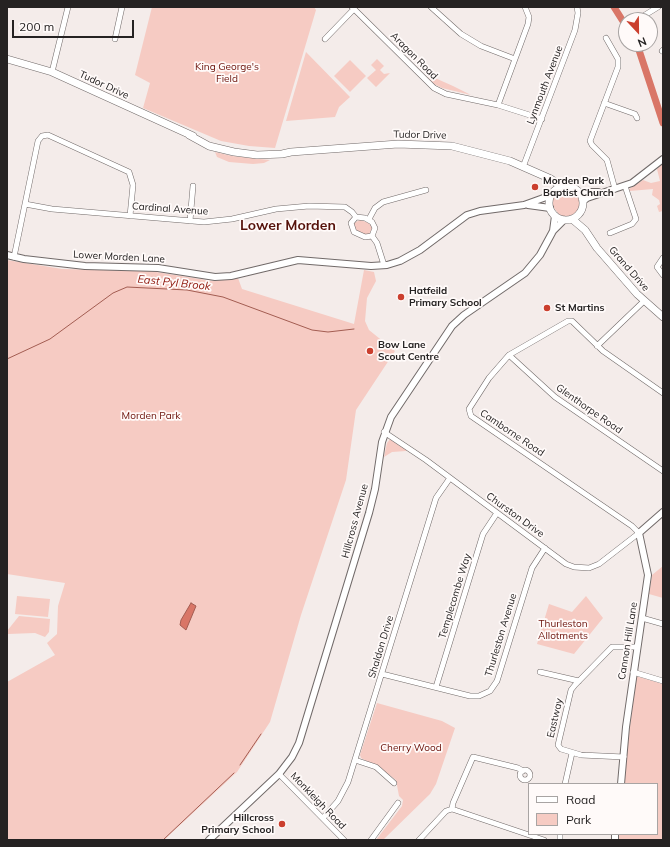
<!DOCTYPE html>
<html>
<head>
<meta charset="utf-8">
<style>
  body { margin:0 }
  #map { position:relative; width:670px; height:847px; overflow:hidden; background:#f4ecea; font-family:Mulish,sans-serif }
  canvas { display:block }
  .frame { position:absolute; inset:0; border:8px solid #252222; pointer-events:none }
  .legend { position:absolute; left:528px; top:783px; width:130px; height:52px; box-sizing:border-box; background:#fffaf9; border:1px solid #a8a4a3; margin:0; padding:5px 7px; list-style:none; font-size:12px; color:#252222 }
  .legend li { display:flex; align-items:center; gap:8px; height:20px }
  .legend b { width:20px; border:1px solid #a8a4a3 }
  .north { position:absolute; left:618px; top:12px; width:40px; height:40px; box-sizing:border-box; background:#fffaf9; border:1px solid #a8a4a3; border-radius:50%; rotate:158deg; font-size:11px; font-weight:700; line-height:16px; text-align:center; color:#252222 }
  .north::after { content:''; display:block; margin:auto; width:14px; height:18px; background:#cb3f2e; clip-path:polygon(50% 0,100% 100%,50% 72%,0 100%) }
  .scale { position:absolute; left:12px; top:20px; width:122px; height:18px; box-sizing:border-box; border:2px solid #252222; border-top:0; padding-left:5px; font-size:12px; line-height:14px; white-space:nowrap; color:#252222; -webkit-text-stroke:3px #fffaf9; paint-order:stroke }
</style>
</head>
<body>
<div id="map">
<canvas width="670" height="847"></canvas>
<div class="frame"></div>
<ul class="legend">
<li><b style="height:5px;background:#fff"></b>Road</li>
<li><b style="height:11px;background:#f6cbc3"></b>Park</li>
</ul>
<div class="north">N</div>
<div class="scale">200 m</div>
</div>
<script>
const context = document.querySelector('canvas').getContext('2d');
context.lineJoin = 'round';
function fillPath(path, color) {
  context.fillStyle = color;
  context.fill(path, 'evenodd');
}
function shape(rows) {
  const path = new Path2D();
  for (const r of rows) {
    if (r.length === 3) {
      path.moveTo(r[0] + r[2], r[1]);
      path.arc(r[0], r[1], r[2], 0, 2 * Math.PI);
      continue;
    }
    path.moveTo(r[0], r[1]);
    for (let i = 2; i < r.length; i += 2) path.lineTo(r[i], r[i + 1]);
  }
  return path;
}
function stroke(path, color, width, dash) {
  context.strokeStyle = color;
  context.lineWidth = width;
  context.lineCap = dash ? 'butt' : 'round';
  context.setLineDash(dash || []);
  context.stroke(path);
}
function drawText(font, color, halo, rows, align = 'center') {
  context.font = font + ' Mulish,sans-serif';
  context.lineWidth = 3.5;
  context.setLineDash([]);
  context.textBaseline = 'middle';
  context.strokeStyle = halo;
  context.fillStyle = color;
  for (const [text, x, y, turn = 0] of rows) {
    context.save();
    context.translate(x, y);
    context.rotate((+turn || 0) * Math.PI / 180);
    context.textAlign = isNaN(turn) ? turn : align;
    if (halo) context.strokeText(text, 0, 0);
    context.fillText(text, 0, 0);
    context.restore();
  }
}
fillPath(shape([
  [152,7,314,7,316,10,275,148,249,146,221,141,143,108,150,83,135,75],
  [306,52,350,97,339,107,335,117,286,121],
  [377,59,384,66,380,70,384,74,390,73,376,87,367,78,376,70,371,65],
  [350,60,366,76,350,92,334,76],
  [426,74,453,86,471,95,442,88,434,84],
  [215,152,232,156,270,160,264,163,253,164,229,162,217,157],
  [663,163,663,211,659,212,657,206,660,204,659,200,652,195,653,189,630,191,629,189,643,180,651,183,660,181,657,169],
  [559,190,578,196,580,199,578,213,575,215,561,217,551,204,551,199,555,192],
  [360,220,370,223,373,228,369,234,365,235,355,230,354,223],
  [7,260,62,269,150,271,212,281,238,278,242,289,354,324,364,270,374,272,376,281,367,298,365,321,369,330,395,351,356,410,346,480,301,615,270,722,237,772,164,840,7,840,7,682,55,655,47,643,57,634,58,606,65,583,7,574],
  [390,439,407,450,406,451,392,452,384,457,387,443],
  [663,566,663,598,649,594,652,575],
  [17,596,50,599,48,617,15,614],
  [586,596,603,618,574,654,537,644,549,604,572,612],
  [19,616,50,619,49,632,45,637,35,633,8,634,7,631],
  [636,676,663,684,663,840,619,840,619,834,657,834,657,784,623,784],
  [377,703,442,721,455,728,436,784,430,794,383,840,376,840,402,806,403,800,399,796,396,780,384,771,361,758,360,755]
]), '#f6cbc3');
const water = shape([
  [191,603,196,606,186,630,180,625,181,620,191,603]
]);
fillPath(water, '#d97667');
stroke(water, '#a35d52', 1);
stroke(shape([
  [7,359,50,339,113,293,127,287,187,290,223,297,312,330,328,332,354,329],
  [240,765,261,734],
  [163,840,234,773]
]), '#a35d52', 1);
stroke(shape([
  [614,7,626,26],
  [637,44,663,123]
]), '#d97667', 7);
const minor = shape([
  [352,7,434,88,446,94,498,105,542,119],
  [431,7,461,34,481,46,515,59],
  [645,15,658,7],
  [606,38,618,59,618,67,590,141,592,145,607,160,615,189],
  [115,39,122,7],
  [325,39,354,9],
  [662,51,663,50],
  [52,72,68,7],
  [604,103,635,114,637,118],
  [498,105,528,24,529,17,525,7],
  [523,167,575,30,578,13,577,7],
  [25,204,52,209,204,222,232,219,276,209,309,206,345,207,352,212,356,217],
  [356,217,365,218,372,222,375,228,372,236,365,237,354,232,351,223,356,217],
  [369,219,375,208,383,202,426,190],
  [190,221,193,186],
  [610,233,632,224,636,219,625,186],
  [372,236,377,243,384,265],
  [14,257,38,141,42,136,48,135,129,172,133,185,130,216],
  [663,258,657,267,663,275],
  [597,346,644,301],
  [509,355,555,397,663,471],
  [384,432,426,460,566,564,574,567,589,568,599,564,639,533,632,526,471,416,469,409,489,378,509,355,568,321,572,321,603,351,663,393],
  [642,618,663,624],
  [540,672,579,681],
  [633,672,663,681],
  [382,674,470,696,479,696,490,691,497,681,532,568,545,548],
  [436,687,483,534,497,513],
  [624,757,581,755,561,749,558,745,571,690,575,685,612,647,637,647],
  [355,760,376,767,394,783],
  [525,775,5],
  [279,774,344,840],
  [565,784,572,753],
  [452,809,453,803,473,757,518,768,523,771],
  [323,818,338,801,348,782,436,498,450,478],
  [371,840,398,803],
  [419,840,446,811,452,809,544,840],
  [560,840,560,834]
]);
const tertiary = shape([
  [579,192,598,192],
  [583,201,587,198,632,183,663,159],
  [528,205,550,208],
  [553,231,555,216],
  [7,255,24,259,85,266,158,268,215,277,231,276,298,260,371,266,387,265,400,261,420,250,467,215,480,211,524,205,549,196],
  [621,784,626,727,648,575,639,533,663,512],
  [209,840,279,774,292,757,299,743,369,513,375,489,382,442,391,417,452,326,464,315,525,273,540,255,553,231,564,220],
  [615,840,615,834]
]);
const secondary = shape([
  [7,59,52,72,193,136],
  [189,135,209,146,234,152,257,155,282,154,291,152,398,144,452,146,510,161,551,179,562,187],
  [566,203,17],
  [572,219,585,230,597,248,637,294,663,317]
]);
stroke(minor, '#716a69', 6);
stroke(tertiary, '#716a69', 8);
stroke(secondary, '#716a69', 8);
stroke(minor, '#fff', 5);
stroke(tertiary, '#fff', 6);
stroke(secondary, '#fff', 7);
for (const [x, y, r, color] of [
  [535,187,4,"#cb3f2e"],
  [401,297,4,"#cb3f2e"],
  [547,308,4,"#cb3f2e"],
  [370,351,4,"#cb3f2e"],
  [282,824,4,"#cb3f2e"]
]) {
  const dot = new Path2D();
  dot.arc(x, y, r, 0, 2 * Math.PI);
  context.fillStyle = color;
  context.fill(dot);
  stroke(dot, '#fffaf9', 1.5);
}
drawText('10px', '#252222', '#fffaf9', [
  ["Aragon Road",414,56,45],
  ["Tudor Drive",104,85,25],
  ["Lynmouth Avenue",545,85,-69],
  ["Tudor Drive",420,135,1],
  ["Cardinal Avenue",170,209,4],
  ["Lower Morden Lane",119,257,3],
  ["Grand Drive",629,269,49],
  ["Glenthorpe Road",589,409,35],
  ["Camborne Road",512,433,34],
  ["Churston Drive",515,515,36],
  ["Hillcross Avenue",355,521,-75],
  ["Templecombe Way",455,596,-73],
  ["Thurleston Avenue",501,635,-73],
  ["Cannon Hill Lane",628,641,-81],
  ["Shaldon Drive",381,647,-73],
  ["Eastway",555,718,-77],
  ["Monkleigh Road",318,801,46]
]);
drawText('10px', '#690e06', '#fffaf9', [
  ["King George's",227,67],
  ["Field",227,79],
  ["Morden Park",151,416],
  ["Thurleston",563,624],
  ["Allotments",563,636],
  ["Cherry Wood",411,748]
]);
drawText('bold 10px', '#252222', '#fffaf9', [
  ["Morden Park",543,181],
  ["Baptist Church",543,193],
  ["Hatfeild",409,291],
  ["Primary School",409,303],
  ["St Martins",555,308],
  ["Bow Lane",378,345],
  ["Scout Centre",378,357],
  ["Hillcross",274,818,"right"],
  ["Primary School",274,830,"right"]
], 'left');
drawText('italic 11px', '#8e1409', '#fffaf9', [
  ["East Pyl Brook",174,283,6]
]);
drawText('bold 14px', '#56120b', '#fffaf9', [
  ["Lower Morden",288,226]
]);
</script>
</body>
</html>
